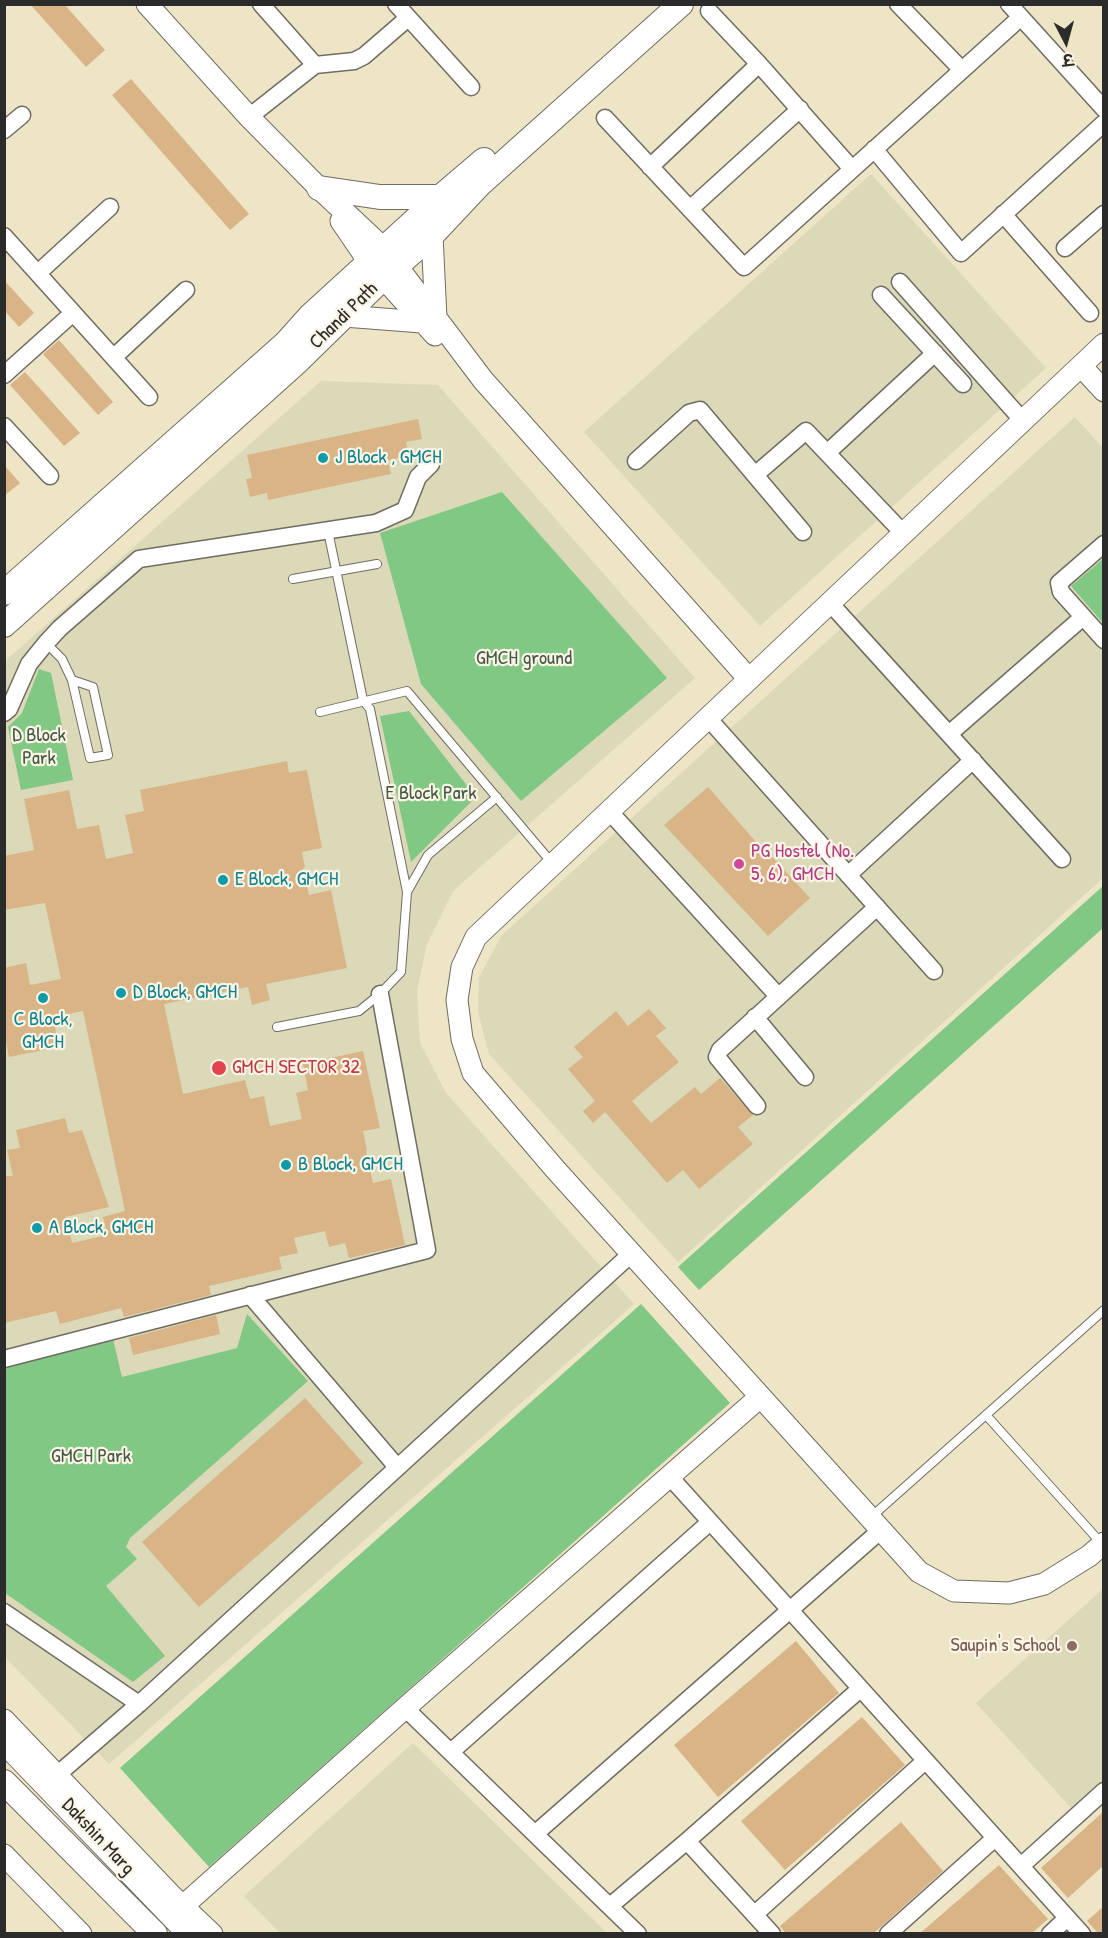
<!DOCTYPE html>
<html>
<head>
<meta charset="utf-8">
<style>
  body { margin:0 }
  #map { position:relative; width:1108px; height:1938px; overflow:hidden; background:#ede5c6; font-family:"Patrick Hand","Playpen Sans Deva",sans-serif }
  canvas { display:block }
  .frame { position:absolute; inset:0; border:6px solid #2b2b2b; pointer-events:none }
  .north { position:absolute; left:1036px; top:12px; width:60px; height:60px; -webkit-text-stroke:4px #fcf5e5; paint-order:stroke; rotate:174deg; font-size:16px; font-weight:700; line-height:24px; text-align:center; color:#2b2b2b }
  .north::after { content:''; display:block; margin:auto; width:21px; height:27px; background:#2b2b2b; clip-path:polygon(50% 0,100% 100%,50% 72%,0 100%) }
</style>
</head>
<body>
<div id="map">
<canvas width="1108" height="1938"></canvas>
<div class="frame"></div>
<div class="north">उ</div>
</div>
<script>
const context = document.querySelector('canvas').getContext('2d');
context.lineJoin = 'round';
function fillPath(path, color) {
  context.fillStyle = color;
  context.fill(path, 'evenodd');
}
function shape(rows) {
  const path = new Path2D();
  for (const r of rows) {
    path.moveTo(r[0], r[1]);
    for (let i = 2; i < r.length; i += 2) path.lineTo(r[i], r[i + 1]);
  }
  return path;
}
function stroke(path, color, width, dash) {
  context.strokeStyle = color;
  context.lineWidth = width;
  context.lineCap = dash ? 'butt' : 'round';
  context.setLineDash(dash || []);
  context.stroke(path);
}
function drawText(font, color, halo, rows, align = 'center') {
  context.font = font + ' "Patrick Hand",sans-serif';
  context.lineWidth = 4.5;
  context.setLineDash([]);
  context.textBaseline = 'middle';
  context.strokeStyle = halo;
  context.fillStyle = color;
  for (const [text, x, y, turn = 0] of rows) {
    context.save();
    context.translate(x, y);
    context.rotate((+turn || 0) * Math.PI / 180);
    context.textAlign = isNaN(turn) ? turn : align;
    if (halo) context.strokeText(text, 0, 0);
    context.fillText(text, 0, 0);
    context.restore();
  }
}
fillPath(shape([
  [871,174,1046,368,760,626,584,432],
  [321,381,438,385,695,678,453,891,427,944,417,990,420,1043,446,1093,634,1304,109,1764,5,1657,4,662],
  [1075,417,1103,448,1103,878,678,1262,489,1054,478,1012,479,977,502,935],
  [1103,1589,1103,1782,1073,1810,976,1703],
  [413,1743,607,1933,280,1933,244,1896]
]), '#dbd9b8');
fillPath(shape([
  [502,492,667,678,521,801,421,684,380,533],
  [1103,559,1103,623,1071,586],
  [39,669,51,673,73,780,21,790,8,727,22,713],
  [409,711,476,797,411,862,380,716],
  [1103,886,1103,928,699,1290,678,1267],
  [641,1304,730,1403,209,1867,120,1768],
  [247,1314,308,1381,130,1538,126,1547,137,1559,106,1586,165,1656,133,1682,5,1593,5,1366,113,1339,122,1377,237,1348]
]), '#80c884');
fillPath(shape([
  [30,4,64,4,105,50,86,67],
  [131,79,249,214,230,230,112,95],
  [4,280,34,313,19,327,4,310],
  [59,340,113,402,98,415,43,354],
  [25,372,80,433,64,446,10,385],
  [418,419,422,439,406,442,409,456,388,460,391,474,268,500,267,493,250,497,246,479,252,478,247,455],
  [4,465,20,483,4,496],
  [287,761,289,773,307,770,322,848,302,852,305,867,303,868,309,895,331,890,347,968,266,984,270,1000,252,1005,248,987,164,1004,183,1094,245,1080,250,1099,264,1096,270,1126,302,1119,296,1093,308,1090,303,1064,363,1051,380,1128,363,1131,367,1151,366,1151,373,1183,391,1179,405,1245,349,1258,345,1243,329,1247,325,1231,294,1238,298,1253,279,1257,282,1269,209,1286,211,1295,124,1317,121,1308,60,1324,56,1311,4,1323,4,1176,13,1176,7,1150,20,1148,16,1130,65,1118,69,1133,82,1130,109,1207,66,1217,72,1243,107,1235,103,1217,125,1211,83,1011,53,1017,59,1047,9,1057,4,1032,4,968,26,963,30,985,61,979,45,903,4,910,4,856,34,850,24,799,69,790,77,829,99,825,106,859,133,853,125,815,144,811,140,790],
  [708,787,763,850,764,848,810,898,768,936,664,825],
  [649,1009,666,1028,656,1036,679,1062,632,1101,651,1123,695,1087,701,1094,720,1078,753,1115,738,1127,753,1144,699,1189,683,1170,667,1183,605,1112,593,1123,583,1111,595,1101,568,1069,583,1057,574,1047,616,1011,628,1026],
  [216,1315,220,1334,133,1355,129,1338],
  [305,1398,363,1463,199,1607,142,1542],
  [796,1641,839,1693,718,1797,674,1745],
  [862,1717,905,1765,785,1870,741,1821],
  [1104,1811,1104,1865,1068,1898,1041,1868],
  [901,1822,943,1871,873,1934,786,1934,780,1926],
  [999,1865,1048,1919,1031,1934,919,1934],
  [1104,1906,1104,1934,1099,1934,1087,1921]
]), '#d9b486');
const service = shape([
  [328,531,363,700,370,709,407,892],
  [293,579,377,564],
  [46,643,62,659,72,680,90,758,108,755,93,687,72,680],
  [320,712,407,691,552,863],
  [277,1027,359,1011,380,994,401,972,407,892,428,855,497,797],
  [986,1415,1102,1544],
  [870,1518,1104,1310]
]);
const minor = shape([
  [396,4,471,87],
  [898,4,962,70],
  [1009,4,1104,109],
  [709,11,759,64,852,169],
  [315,65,354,61,364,56,408,18],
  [249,117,315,65,261,4],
  [605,118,744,267,1021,17],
  [4,130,22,115],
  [874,149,961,253,1104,123],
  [650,167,759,64],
  [690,209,800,109],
  [1003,214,1090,313],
  [4,236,149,397],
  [1065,248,1104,214],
  [38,273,110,207],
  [900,282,1023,421],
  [881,295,963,384],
  [114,357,186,290],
  [4,375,73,313],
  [4,426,50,476],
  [636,461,689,413,700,410,803,532],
  [755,475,806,431,827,453],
  [903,533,827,453,935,353],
  [1104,544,1059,583,1061,592,1104,640],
  [830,603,1062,859],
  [4,713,9,709,29,664,46,643,60,628,139,559,376,523,405,510,418,477,431,464],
  [708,718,934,971],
  [949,734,1083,617],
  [609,811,778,996],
  [848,875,973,760],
  [755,1017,805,1077],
  [757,1106,717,1057,720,1050,877,907],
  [250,1295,397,1467],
  [4,1359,427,1250,380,994],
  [670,1477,1082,1934],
  [4,1612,139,1704],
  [405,1708,638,1934],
  [452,1751,710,1522],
  [57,1775,139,1704,631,1254],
  [536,1833,881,1530],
  [687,1841,772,1934],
  [1021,1866,1104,1791],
  [610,1906,687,1841,860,1689],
  [755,1914,925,1761],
  [888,1934,995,1838],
  [1050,1934,1067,1918]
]);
const tertiary = shape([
  [147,4,249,117,319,188,384,249,483,380,749,679],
  [341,221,369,262,435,335],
  [432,235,436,318],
  [344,316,422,322],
  [1104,344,476,937,462,967,457,1000,462,1039,473,1073,555,1169,919,1572,954,1591,1009,1593,1044,1584,1089,1556,1104,1543],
  [1081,366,1104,391],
  [4,1720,170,1894,212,1934],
  [4,1855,81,1934],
  [183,1906,405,1708,760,1397]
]);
const secondary = shape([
  [319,188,380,197,441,197],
  [4,593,286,343,311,315,437,200,484,160],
  [4,625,298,361,383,278,432,235,480,184,681,4],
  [4,1741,190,1934],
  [4,1782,155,1934]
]);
stroke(service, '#6f6c61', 10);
stroke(minor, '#6f6c61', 19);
stroke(tertiary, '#6f6c61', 23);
stroke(secondary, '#6f6c61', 26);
stroke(service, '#fff', 8);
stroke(minor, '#fff', 16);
stroke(tertiary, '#fff', 21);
stroke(secondary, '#fff', 24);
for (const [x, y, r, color] of [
  [323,458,6,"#0f9aa8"],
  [739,864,6,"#d1479c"],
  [223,880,6,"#0f9aa8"],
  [121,993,6,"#0f9aa8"],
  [43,998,6,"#0f9aa8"],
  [219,1068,8,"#e0444e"],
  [286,1165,6,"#0f9aa8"],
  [37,1228,6,"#0f9aa8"],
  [1072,1646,6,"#8d6e63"]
]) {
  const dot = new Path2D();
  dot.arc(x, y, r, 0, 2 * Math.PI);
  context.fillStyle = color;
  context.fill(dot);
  stroke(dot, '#fcf5e5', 2);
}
drawText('20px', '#2b2b2b', '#fcf5e5', [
  ["Chandi Path",344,316,-44],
  ["Dakshin Marg",98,1837,47]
]);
drawText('20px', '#0d838f', '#fcf5e5', [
  ["J Block , GMCH",335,458],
  ["E Block, GMCH",235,880],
  ["D Block, GMCH",133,993],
  ["C Block,",43,1020,"center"],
  ["GMCH",43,1043,"center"],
  ["B Block, GMCH",298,1165],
  ["A Block, GMCH",49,1228]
], 'left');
drawText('20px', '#445a46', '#fcf5e5', [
  ["GMCH ground",524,659],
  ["D Block",39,736],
  ["Park",39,759],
  ["E Block Park",431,794],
  ["GMCH Park",91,1457]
]);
drawText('20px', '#b23c85', '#fcf5e5', [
  ["PG Hostel (No.",751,852],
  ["5, 6), GMCH",751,875]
], 'left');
drawText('20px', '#be3a42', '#fcf5e5', [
  ["GMCH SECTOR 32",232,1068]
], 'left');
drawText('20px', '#785e54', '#fcf5e5', [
  ["Saupin's School",1060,1646]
], 'right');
</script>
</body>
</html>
